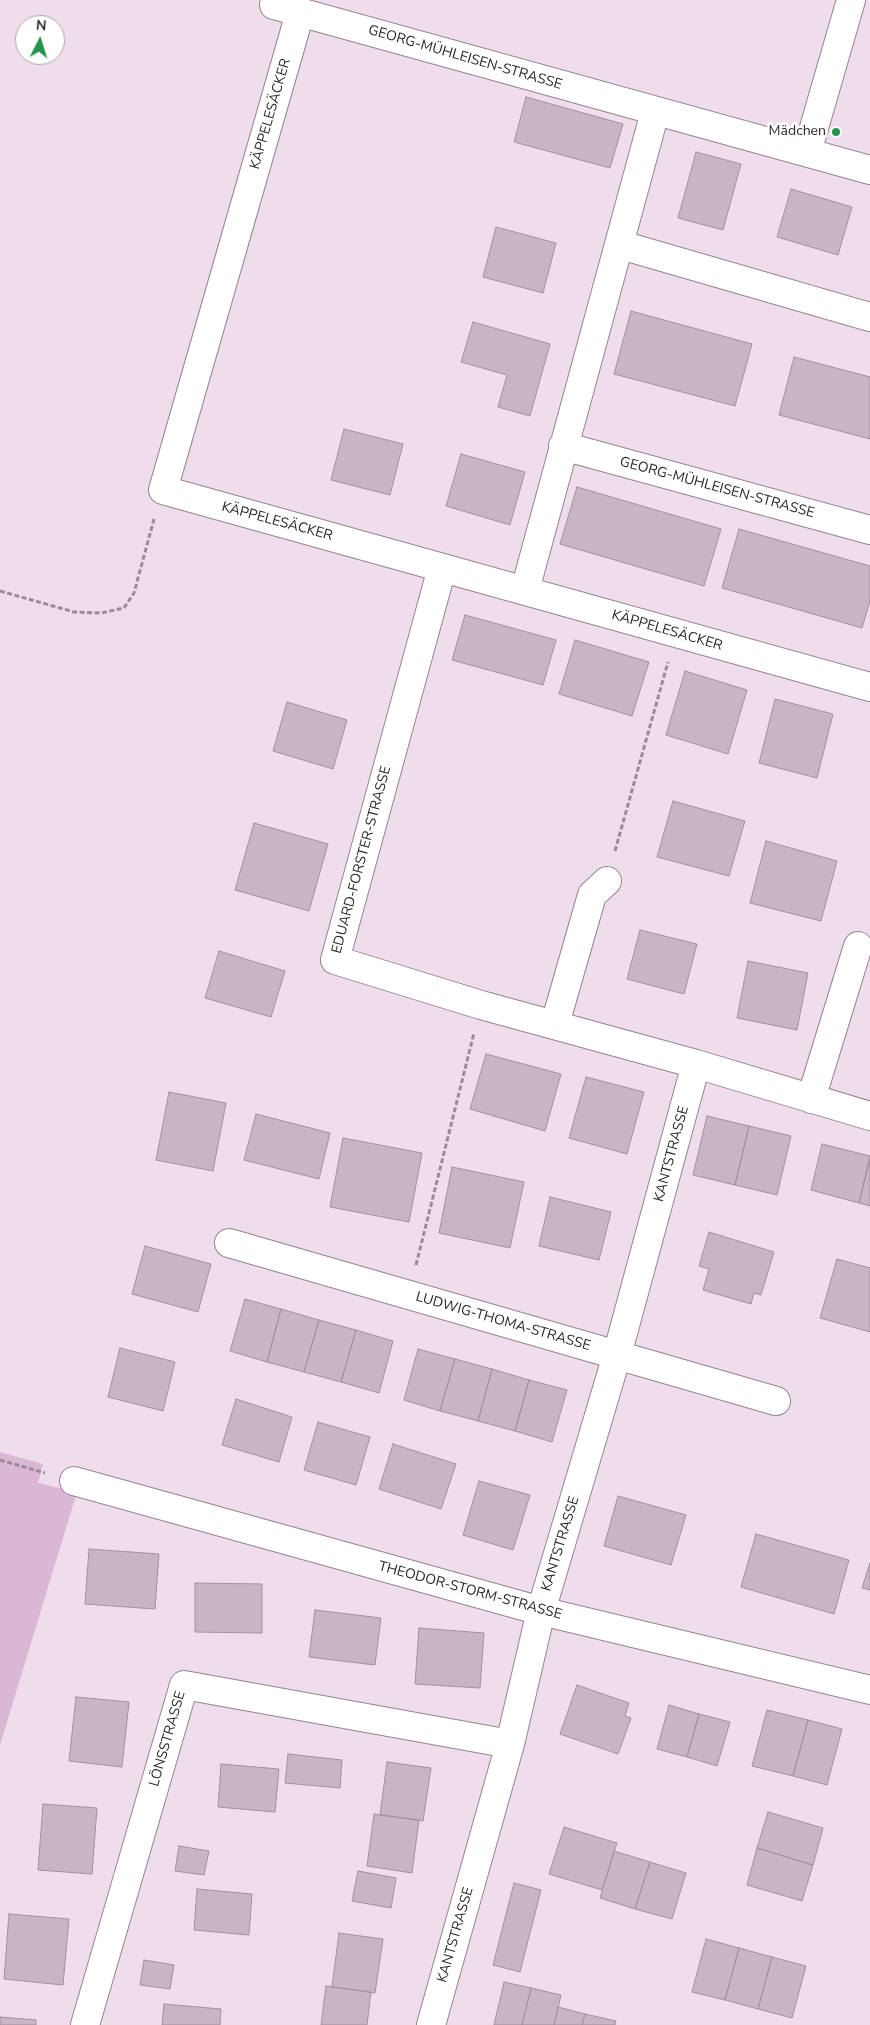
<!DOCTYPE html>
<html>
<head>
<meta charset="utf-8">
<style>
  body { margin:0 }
  #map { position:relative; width:870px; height:2025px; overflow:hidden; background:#efddec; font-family:"Nunito Sans",sans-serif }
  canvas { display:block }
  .north { position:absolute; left:15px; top:15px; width:50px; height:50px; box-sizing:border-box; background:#fff; border:1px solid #aba8ab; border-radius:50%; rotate:5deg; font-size:14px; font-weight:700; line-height:20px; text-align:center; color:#2d262c }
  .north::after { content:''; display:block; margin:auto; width:18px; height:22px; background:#23934d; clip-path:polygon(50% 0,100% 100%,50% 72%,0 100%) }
</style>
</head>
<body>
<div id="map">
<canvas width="870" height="2025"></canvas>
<div class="north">N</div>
</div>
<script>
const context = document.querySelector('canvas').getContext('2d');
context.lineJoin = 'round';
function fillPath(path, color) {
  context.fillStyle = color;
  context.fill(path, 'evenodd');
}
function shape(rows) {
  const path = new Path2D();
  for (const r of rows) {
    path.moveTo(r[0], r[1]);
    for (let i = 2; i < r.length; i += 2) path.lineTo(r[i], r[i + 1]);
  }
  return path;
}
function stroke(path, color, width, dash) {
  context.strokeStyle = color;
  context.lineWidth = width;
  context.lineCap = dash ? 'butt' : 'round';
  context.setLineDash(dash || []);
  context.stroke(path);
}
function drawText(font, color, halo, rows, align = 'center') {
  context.font = font + ' "Nunito Sans",sans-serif';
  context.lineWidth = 5;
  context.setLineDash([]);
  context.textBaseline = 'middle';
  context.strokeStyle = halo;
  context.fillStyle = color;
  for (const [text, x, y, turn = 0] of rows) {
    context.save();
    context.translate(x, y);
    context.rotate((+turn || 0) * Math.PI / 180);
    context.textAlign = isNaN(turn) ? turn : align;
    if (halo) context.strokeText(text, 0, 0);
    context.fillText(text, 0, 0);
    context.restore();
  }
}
fillPath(shape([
  [0,1452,43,1464,38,1483,77,1492,0,1745]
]), '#dbb7d6');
const building = shape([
  [526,97,623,124,610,168,514,142,526,97],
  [696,152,741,164,723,230,678,218,696,152],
  [791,189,852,207,838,255,777,237,791,189],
  [496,227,556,243,543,293,483,277,496,227],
  [631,311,752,344,735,406,614,374,631,311],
  [473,322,550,344,530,416,498,407,507,375,461,362,473,322],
  [794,357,870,377,870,439,779,415,794,357],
  [344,429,403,444,390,495,331,480,344,429],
  [461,454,525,472,510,525,446,506,461,454],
  [577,487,721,529,704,586,560,544,577,487],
  [739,529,870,566,870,601,862,628,722,588,739,529],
  [465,615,556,640,543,685,452,660,465,615],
  [575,640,649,662,632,716,559,694,575,640],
  [685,671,747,690,728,754,666,735,685,671],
  [775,699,833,714,817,778,759,763,775,699],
  [287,702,347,720,333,769,273,751,287,702],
  [673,801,745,821,729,876,657,857,673,801],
  [254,823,328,844,309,911,235,890,254,823],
  [766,841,837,861,821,921,750,903,766,841],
  [640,930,697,944,684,994,627,979,640,930],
  [219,951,285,971,271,1017,205,998,219,951],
  [748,961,808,973,797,1030,737,1018,748,961],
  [486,1054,561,1074,545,1131,470,1109,486,1054],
  [586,1077,644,1092,627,1154,569,1138,586,1077],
  [169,1092,226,1103,213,1171,156,1160,169,1092],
  [256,1114,330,1133,319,1179,244,1160,256,1114],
  [707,1116,749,1126,735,1185,693,1175,707,1116],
  [749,1126,791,1136,777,1195,735,1185,749,1126],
  [343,1138,422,1153,409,1222,330,1207,343,1138],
  [822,1144,870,1156,859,1203,811,1190,822,1144],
  [870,1159,870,1206,859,1203,870,1159],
  [452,1167,524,1182,510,1248,439,1233,452,1167],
  [550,1197,611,1212,599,1260,539,1246,550,1197],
  [709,1232,774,1252,761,1295,754,1293,751,1304,703,1290,709,1269,699,1266,709,1232],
  [145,1246,211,1264,198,1312,132,1294,145,1246],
  [837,1259,870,1268,870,1332,820,1318,837,1259],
  [245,1299,281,1309,267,1362,230,1351,245,1299],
  [281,1309,319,1320,304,1372,267,1362,281,1309],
  [319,1320,356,1330,341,1382,304,1372,319,1320],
  [356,1330,393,1341,379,1393,341,1382,356,1330],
  [120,1348,175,1362,163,1411,108,1397,120,1348],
  [418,1349,455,1359,440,1411,404,1400,418,1349],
  [455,1359,492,1369,478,1421,440,1411,455,1359],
  [492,1369,529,1380,515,1431,478,1421,492,1369],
  [529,1380,567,1390,552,1442,515,1431,529,1380],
  [236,1399,292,1417,279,1462,222,1445,236,1399],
  [318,1422,370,1437,356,1485,304,1470,318,1422],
  [393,1444,456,1464,441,1509,379,1489,393,1444],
  [479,1481,530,1495,513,1550,463,1535,479,1481],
  [618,1496,686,1515,671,1565,604,1546,618,1496],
  [756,1534,849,1560,834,1614,741,1587,756,1534],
  [89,1549,159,1554,155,1609,85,1604,89,1549],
  [870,1563,870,1590,862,1588,870,1563],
  [195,1583,262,1584,262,1633,195,1632,195,1583],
  [315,1610,381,1618,375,1665,309,1657,315,1610],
  [419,1628,484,1633,480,1688,415,1684,419,1628],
  [577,1685,629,1703,625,1716,631,1718,618,1754,560,1734,577,1685],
  [76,1697,129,1702,122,1767,69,1761,76,1697],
  [669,1705,699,1714,687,1757,657,1749,669,1705],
  [767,1710,808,1720,793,1776,752,1766,767,1710],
  [699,1714,730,1722,717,1766,687,1757,699,1714],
  [808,1720,842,1729,827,1785,793,1776,808,1720],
  [288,1754,342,1760,340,1788,285,1783,288,1754],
  [387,1762,431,1768,423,1821,380,1815,387,1762],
  [221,1764,279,1769,275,1812,218,1807,221,1764],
  [43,1804,97,1808,92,1874,38,1870,43,1804],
  [768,1812,823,1828,813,1865,757,1848,768,1812],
  [374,1814,419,1820,412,1873,367,1866,374,1814],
  [564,1827,617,1843,602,1890,549,1874,564,1827],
  [179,1846,209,1851,204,1875,175,1871,179,1846],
  [757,1848,813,1865,802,1901,747,1885,757,1848],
  [614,1851,650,1862,635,1909,600,1898,614,1851],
  [650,1862,686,1873,672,1919,635,1909,650,1862],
  [358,1871,396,1878,391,1908,352,1901,358,1871],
  [514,1883,541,1890,520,1972,493,1965,514,1883],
  [197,1889,252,1894,249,1935,194,1930,197,1889],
  [9,1914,69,1919,63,1985,4,1979,9,1914],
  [339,1933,383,1939,375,1993,332,1987,339,1933],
  [706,1939,739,1948,725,2000,692,1992,706,1939],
  [739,1948,772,1957,758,2009,725,2000,739,1948],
  [772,1957,806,1966,792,2018,758,2009,772,1957],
  [144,1960,174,1965,170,1989,140,1985,144,1960],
  [504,1982,531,1988,522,2025,494,2025,504,1982],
  [326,1986,371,1992,367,2025,321,2025,326,1986],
  [531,1988,561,1995,554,2025,522,2025,531,1988],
  [164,2004,221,2009,220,2025,162,2025,164,2004],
  [558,2007,585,2014,582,2025,554,2025,558,2007],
  [585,2014,616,2021,615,2025,582,2025,585,2014],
  [0,2017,36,2020,36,2025,0,2025,0,2017]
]);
fillPath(building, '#c6b5c3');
stroke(building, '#a1919e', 1);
const minor = shape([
  [274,5,870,170],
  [300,13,163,490,870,687],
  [807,152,851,0],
  [621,245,870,317],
  [563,446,870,530],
  [442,568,335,960,481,1005,696,1064,870,1116],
  [525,590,655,112],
  [555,1024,592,895,607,881],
  [811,1099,858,946],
  [229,1243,776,1401],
  [74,1481,541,1611,870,1690],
  [85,2025,184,1685,510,1744],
  [431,2025,510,1744,541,1611,617,1355,696,1064]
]);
stroke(minor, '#958592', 30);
stroke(shape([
  [0,591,74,612,101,613,124,608,134,593,154,519],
  [615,851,668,662],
  [416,1265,474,1033],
  [0,1460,45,1473]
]), '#998c97', 3, [5, 2.5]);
stroke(minor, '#fff', 28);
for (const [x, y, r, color] of [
  [836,132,5,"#23934d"]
]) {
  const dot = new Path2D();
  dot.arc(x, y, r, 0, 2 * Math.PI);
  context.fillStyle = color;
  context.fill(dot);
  stroke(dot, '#fff', 2);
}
drawText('14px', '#2d262c', '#fff', [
  ["GEORG-MÜHLEISEN-STRASSE",465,58,16],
  ["KÄPPELESÄCKER",271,114,-74],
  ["GEORG-MÜHLEISEN-STRASSE",717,488,15],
  ["KÄPPELESÄCKER",277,522,15],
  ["KÄPPELESÄCKER",667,631,16],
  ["EDUARD-FORSTER-STRASSE",362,860,-75],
  ["KANTSTRASSE",672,1154,-75],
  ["LUDWIG-THOMA-STRASSE",503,1322,16],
  ["KANTSTRASSE",561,1544,-73],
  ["THEODOR-STORM-STRASSE",470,1591,15],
  ["LÖNSSTRASSE",168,1739,-74],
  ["KANTSTRASSE",456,1935,-74]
]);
drawText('14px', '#2d262c', '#fff', [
  ["Mädchen",826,132]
], 'right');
</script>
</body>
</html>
